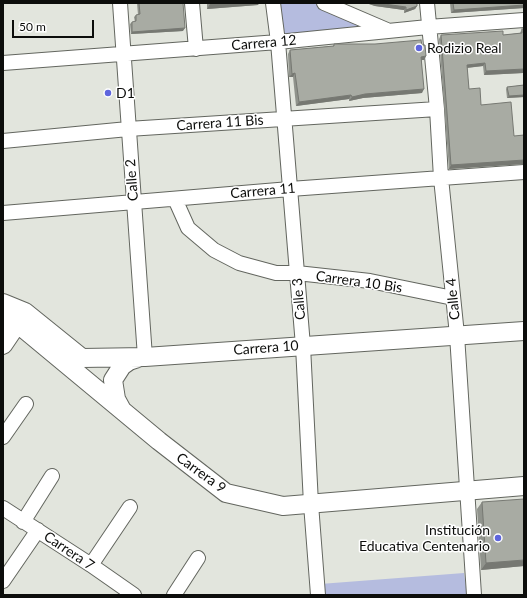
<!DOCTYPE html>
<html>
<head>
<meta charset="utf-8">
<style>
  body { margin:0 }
  #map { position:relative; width:527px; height:598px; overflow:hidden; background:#e2e5dd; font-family:Lato,sans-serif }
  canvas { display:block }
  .frame { position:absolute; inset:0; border:4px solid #0c0d0b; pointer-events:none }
  .scale { position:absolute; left:12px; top:20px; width:82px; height:18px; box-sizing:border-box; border:2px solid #0c0d0b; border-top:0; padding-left:5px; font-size:12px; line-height:14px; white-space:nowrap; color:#0c0d0b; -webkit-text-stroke:3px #fff; paint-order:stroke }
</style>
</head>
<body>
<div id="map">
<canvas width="527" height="598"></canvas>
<div class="frame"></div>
<div class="scale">50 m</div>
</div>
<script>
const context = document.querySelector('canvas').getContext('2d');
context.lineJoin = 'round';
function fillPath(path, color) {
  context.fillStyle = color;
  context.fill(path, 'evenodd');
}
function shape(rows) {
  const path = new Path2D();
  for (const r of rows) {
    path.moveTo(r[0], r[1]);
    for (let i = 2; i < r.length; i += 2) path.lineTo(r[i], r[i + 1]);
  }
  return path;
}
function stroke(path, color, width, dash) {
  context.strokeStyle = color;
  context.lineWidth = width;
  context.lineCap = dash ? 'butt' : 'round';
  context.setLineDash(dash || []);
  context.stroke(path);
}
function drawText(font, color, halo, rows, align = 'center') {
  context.font = font + ' Lato,sans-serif';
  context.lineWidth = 3;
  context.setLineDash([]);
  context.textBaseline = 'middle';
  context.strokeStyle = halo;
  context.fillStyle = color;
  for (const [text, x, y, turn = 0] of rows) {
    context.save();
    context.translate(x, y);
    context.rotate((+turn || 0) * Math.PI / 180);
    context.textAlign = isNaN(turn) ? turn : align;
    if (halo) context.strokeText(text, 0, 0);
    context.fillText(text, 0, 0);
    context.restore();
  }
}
fillPath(shape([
  [273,3,324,3,389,31,278,42],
  [464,573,467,595,317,595,320,584]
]), '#b5bcdf');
const minor = shape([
  [120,3,145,357],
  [192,3,196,49],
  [273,3,278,42,303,346,311,504,318,595],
  [324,3,387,30],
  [427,3,437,109,441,178,457,335,474,595],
  [3,63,278,42,428,27,524,20],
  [3,141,128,129,437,109],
  [175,199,188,228,214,250,239,263,276,273,297,273,370,281,453,298],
  [3,213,290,189,524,172],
  [3,437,26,404],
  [3,508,91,565,134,595],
  [23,522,52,476],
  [91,565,130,507],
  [3,581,38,530],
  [174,595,198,558]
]);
const major = shape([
  [3,303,25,312,82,358,145,357,524,331],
  [3,318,18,324,159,441,226,493,283,506,524,486],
  [3,345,24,314],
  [122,410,116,399,113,380,122,366,129,361,138,358]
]);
stroke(minor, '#63665f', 16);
stroke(major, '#63665f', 20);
stroke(minor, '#fff', 14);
stroke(major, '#fff', 18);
fillPath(shape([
  [137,3,183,3,183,31,131,34,130,24,132,22,135,22,134,17,136,15,138,15],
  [207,3,259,3,258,5,207,9],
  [366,3,417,3,417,6,415,9,404,13,404,10,375,6],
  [450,3,524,3,524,8,451,13],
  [522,29,523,73,484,75,483,66,467,68,469,89,481,105,514,136,524,164,449,169,439,39,441,35,503,35,520,33],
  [334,44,422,45,426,56,424,60,422,60,422,93,363,98,349,101,349,99,296,106,293,77,289,77,288,54,290,50,333,46],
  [524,85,524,97,507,98,506,89,507,87],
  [482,502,524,566,481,570,477,509]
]), '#90938c');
fillPath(shape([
  [227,3,259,3,258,5,207,9,210,4],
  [366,3,378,3,406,7,404,10,375,6],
  [524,5,524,8,451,13,454,10],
  [417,6,415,9,404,13,406,10],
  [185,28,183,31,131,34,132,32],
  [426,56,424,60,419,60,421,57],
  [485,63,483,66,465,68,467,65],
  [524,69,523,73,484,75,486,71],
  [295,73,293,77,289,77,292,74],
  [424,89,422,93,363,98,349,101,352,97,365,94],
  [351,95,349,99,296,106,299,102],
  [524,95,524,97,507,98,509,96],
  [524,160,524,164,449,169,451,165],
  [524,560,524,566,481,570,486,563]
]), '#767872');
const building = shape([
  [139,3,183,3,185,28,132,32,132,22,136,21,136,15,140,14,139,3],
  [210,3,227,3,210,4,210,3],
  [377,3,417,3,417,6,406,10,406,7,377,3],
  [453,3,524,3,524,5,454,10,453,3],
  [522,29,524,29,524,69,486,71,485,63,467,65,469,89,480,88,481,105,511,102,514,136,524,135,524,160,451,165,441,35,503,31,503,35,522,33,522,29],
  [421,40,422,45,425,45,426,56,421,57,424,89,365,94,352,97,351,95,299,102,295,73,292,74,290,50,334,46,334,44,375,44,421,40],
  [524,85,524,95,509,96,507,87,524,85],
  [524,499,524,560,486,563,482,502,524,499]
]);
fillPath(building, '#a8aba3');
stroke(building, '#767872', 1);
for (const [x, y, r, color] of [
  [419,48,4,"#5e65dd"],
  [108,93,4,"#5e65dd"],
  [498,538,4,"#5e65dd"]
]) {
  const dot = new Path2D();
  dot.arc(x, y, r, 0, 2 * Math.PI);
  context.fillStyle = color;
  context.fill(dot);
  stroke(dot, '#fff', 1.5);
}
drawText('14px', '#0c0d0b', '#fff', [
  ["Carrera 12",264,43,-5],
  ["Carrera 11 Bis",220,123,-4],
  ["Calle 2",132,180,-94],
  ["Carrera 11",263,191,-5],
  ["Carrera 10 Bis",359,282,8],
  ["Calle 3",299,299,-95],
  ["Calle 4",453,299,-96],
  ["Carrera 10",266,348,-4],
  ["Carrera 9",201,473,36],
  ["Carrera 7",69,551,34]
]);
drawText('14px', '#0c0d0b', '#fff', [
  ["Rodizio Real",427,48],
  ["D1",116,93],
  ["Institución",490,530,"right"],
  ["Educativa Centenario",490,546,"right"]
], 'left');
</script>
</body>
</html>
